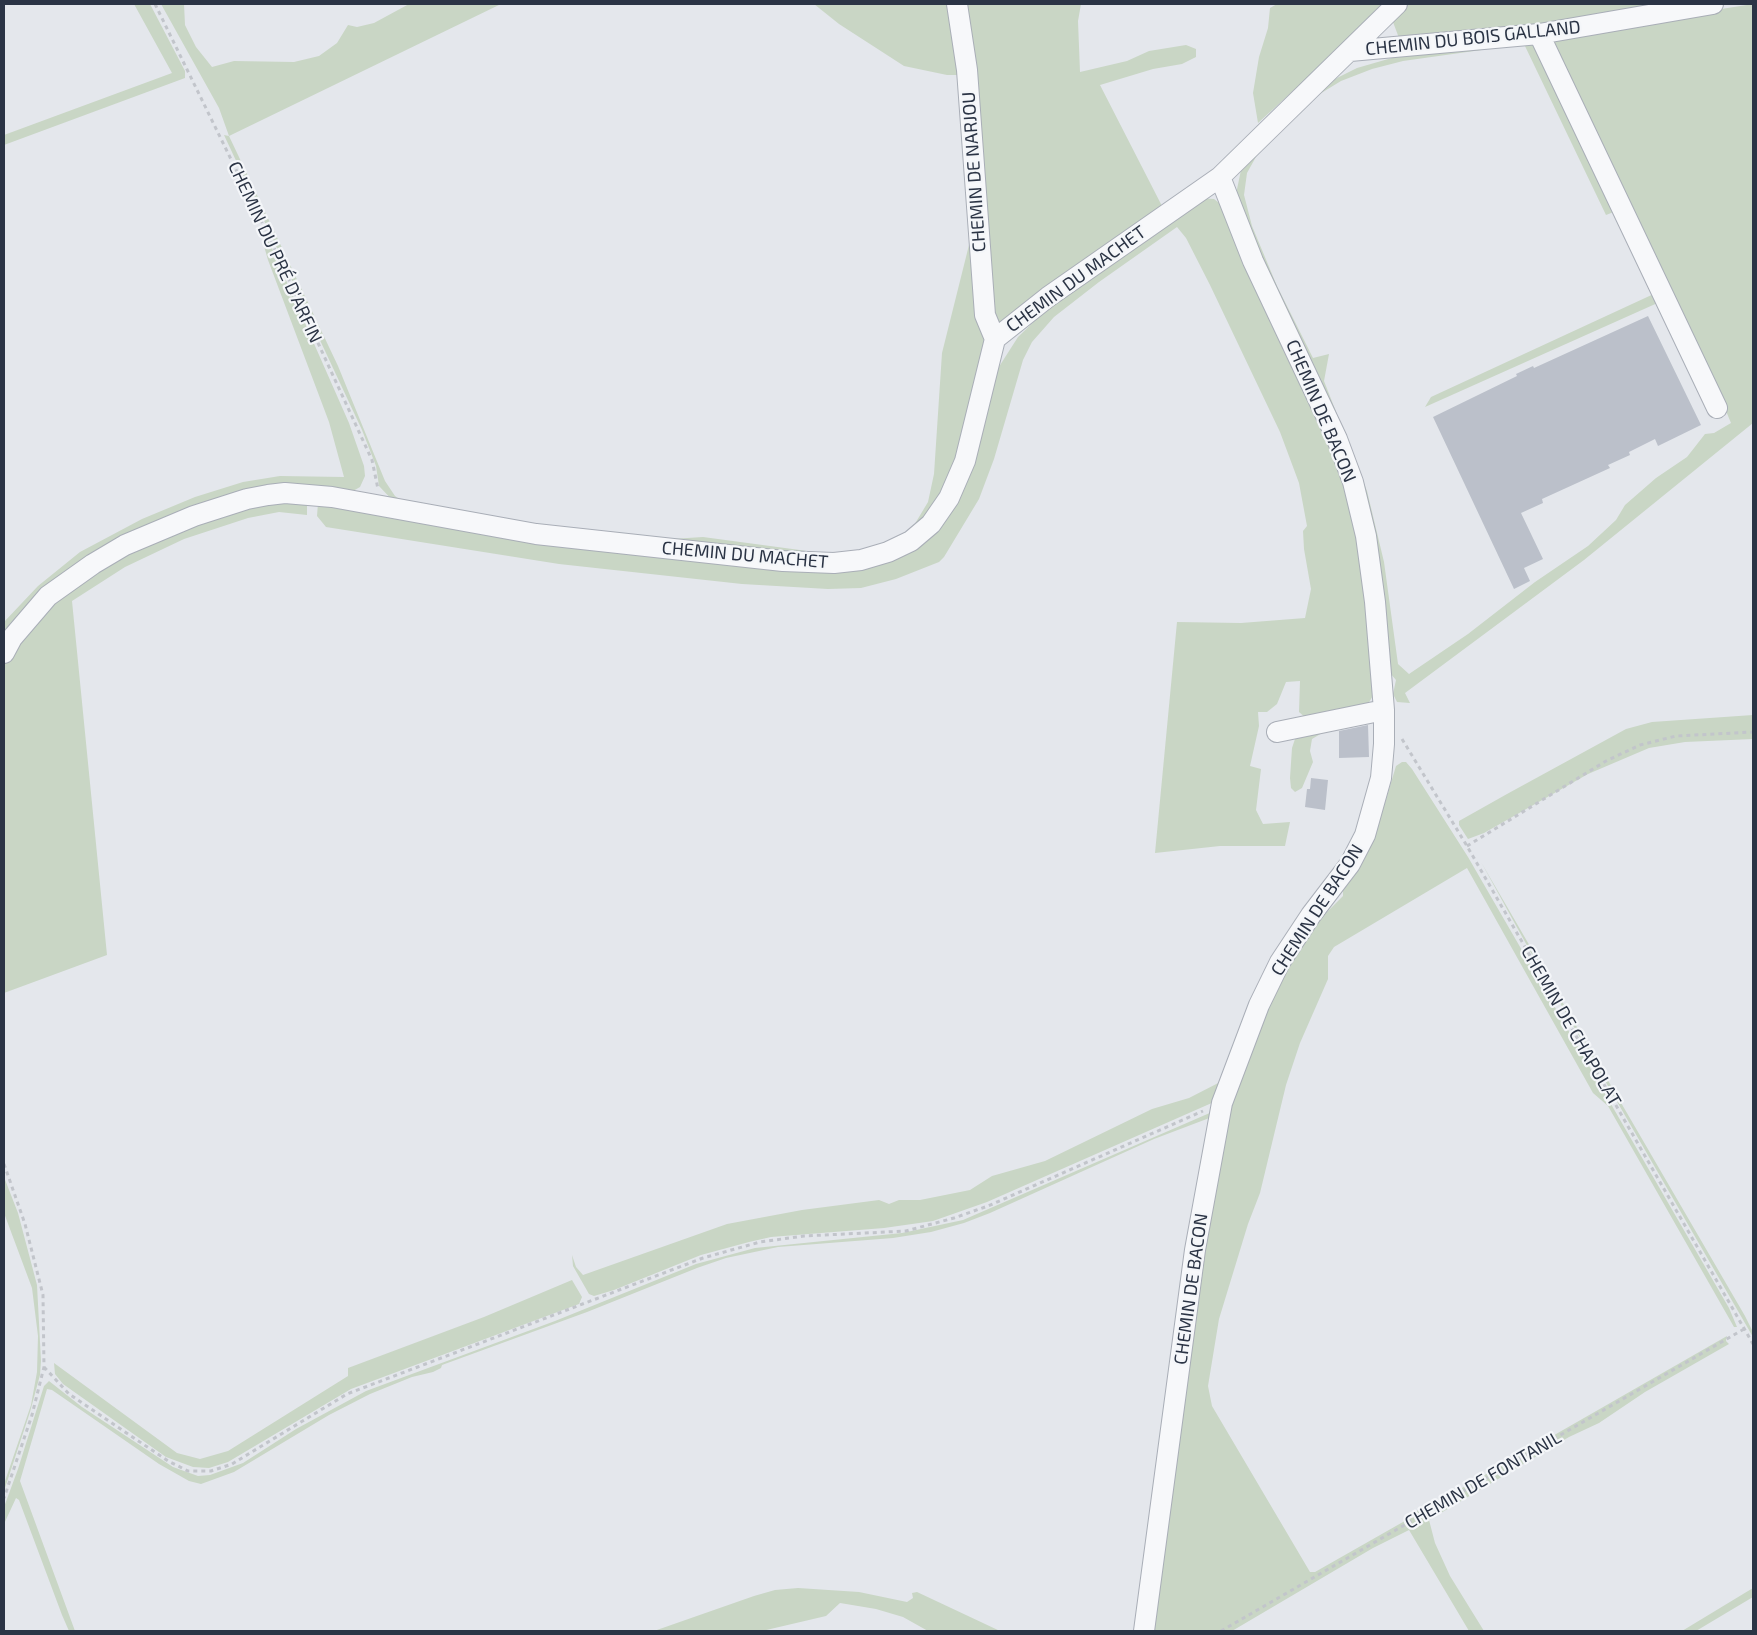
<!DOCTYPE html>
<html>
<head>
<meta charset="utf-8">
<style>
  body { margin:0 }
  #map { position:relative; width:1757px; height:1635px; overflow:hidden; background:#e4e7ec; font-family:"Exo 2",sans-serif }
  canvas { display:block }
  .frame { position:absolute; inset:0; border:5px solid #2b3445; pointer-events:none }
</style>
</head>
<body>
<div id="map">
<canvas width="1757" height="1635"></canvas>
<div class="frame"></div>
</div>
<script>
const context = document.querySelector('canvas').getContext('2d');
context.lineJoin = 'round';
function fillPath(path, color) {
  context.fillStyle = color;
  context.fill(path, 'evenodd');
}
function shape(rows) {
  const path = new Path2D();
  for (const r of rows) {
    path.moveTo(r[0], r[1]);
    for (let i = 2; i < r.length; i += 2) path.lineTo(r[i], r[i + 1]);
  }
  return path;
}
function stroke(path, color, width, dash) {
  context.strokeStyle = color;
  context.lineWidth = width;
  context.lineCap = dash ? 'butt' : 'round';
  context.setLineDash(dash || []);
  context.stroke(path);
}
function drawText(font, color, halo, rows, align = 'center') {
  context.font = font + ' "Exo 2",sans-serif';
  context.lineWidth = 4.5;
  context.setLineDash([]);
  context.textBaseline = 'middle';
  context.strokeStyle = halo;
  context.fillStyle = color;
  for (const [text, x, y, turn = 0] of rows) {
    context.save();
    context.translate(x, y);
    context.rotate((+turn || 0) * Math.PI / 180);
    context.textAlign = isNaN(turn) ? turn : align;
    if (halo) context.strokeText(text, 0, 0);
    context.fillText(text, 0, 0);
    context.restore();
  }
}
fillPath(shape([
  [134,4,150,4,185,71,185,78,4,145,4,135,172,73],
  [161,4,184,4,185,25,196,47,212,67,234,61,294,62,319,56,337,43,348,25,357,27,374,23,409,4,501,4,229,136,338,366,385,481,395,496,404,502,559,530,656,540,703,537,822,553,856,553,891,542,913,527,928,502,934,474,942,353,970,241,974,245,978,305,987,344,986,360,958,471,947,495,921,528,902,541,880,551,833,560,593,537,484,522,395,503,379,486,376,466,362,430,224,135,229,136,219,108],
  [814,4,950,4,960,75,947,75,904,66,839,24],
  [963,4,1081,4,1078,21,1080,72,1127,61,1149,51,1186,45,1196,49,1196,57,1182,64,1153,69,1100,85,1163,208,1008,322,999,322,994,318],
  [1277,4,1388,4,1258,123,1253,93,1259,57,1268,28,1270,8],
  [1403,4,1642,4,1642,8,1535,26,1399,38,1393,22],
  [1753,4,1753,423,1584,560,1405,693,1410,703,1397,702,1393,694,1396,680,1390,673,1376,568,1363,504,1346,449,1240,213,1236,194,1241,170,1261,143,1307,98,1331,81,1357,68,1402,55,1534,38,1540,45,1619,210,1606,215,1524,44,1403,61,1372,69,1341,81,1318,95,1294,115,1257,155,1247,173,1244,195,1252,226,1277,286,1313,358,1329,354,1324,381,1367,491,1384,562,1398,664,1409,674,1468,634,1535,582,1588,546,1616,520,1625,505,1656,478,1687,457,1705,434,1714,433,1731,423,1721,399,1694,352,1543,37],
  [1199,198,1214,199,1223,206,1343,471,1360,542,1374,694,1365,709,1308,720,1299,712,1300,681,1286,682,1277,704,1267,712,1258,712,1259,726,1250,766,1261,769,1256,810,1263,824,1290,822,1285,846,1220,846,1155,853,1177,622,1241,623,1305,618,1311,589,1304,549,1303,531,1307,526,1299,483,1280,432,1210,285,1186,238,1177,227,1099,282,1054,317,1032,342,1023,360,994,459,979,499,944,557,939,562,896,579,861,588,828,589,742,584,559,564,326,527,317,516,318,503,795,568,918,544,995,373,1018,337,1050,306],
  [267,237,349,423,364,466,365,476,360,487,353,491,282,489,128,539,4,644,4,622,38,586,80,552,142,519,195,497,243,482,280,476,344,477,329,422,268,260,262,239],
  [1658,292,1662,301,1425,407,1431,397],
  [307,501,307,515,279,512,248,518,184,539,125,567,72,601,107,955,4,993,4,666,27,627,47,605,103,564,238,506],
  [1753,715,1753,739,1685,742,1649,748,1588,774,1484,833,1468,839,1459,825,1459,821,1507,794,1626,729,1652,722],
  [1327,730,1312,739,1310,751,1313,762,1302,788,1295,792,1291,788,1290,778,1292,748,1295,739,1300,732],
  [1402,762,1406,762,1412,769,1468,857,1729,1308,1737,1327,1734,1327,1608,1106,1593,1093,1467,868,1334,947,1328,956,1328,979,1300,1043,1286,1085,1260,1193,1248,1224,1219,1319,1208,1386,1212,1406,1310,1572,1315,1572,1410,1518,1418,1510,1434,1504,1727,1336,1726,1341,1729,1344,1645,1392,1599,1423,1569,1437,1429,1520,1435,1543,1450,1576,1484,1631,1469,1631,1409,1530,1373,1548,1232,1631,1147,1631,1217,1150,1267,998,1320,919,1343,896,1343,887,1370,842,1381,816,1396,766],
  [1481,862,1745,1316,1753,1332,1753,1337,1530,951],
  [1228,1078,1214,1102,987,1202,933,1221,884,1228,771,1237,749,1242,701,1255,614,1290,594,1296,589,1294,573,1266,572,1255,576,1267,583,1275,727,1224,802,1210,879,1200,889,1204,899,1200,920,1200,970,1190,992,1176,1045,1161,1152,1109,1189,1098],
  [1212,1112,1212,1117,1154,1139,990,1213,964,1223,931,1232,893,1238,778,1247,726,1258,697,1268,587,1312,442,1365,441,1368,433,1372,412,1377,370,1394,329,1415,234,1472,201,1484,189,1481,159,1464,52,1390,47,1389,20,1481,75,1631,69,1631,62,1615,19,1500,16,1498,4,1524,4,1507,18,1469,44,1386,49,1381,82,1407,173,1467,198,1476,210,1475,243,1463,296,1429,366,1391,555,1321,696,1264,755,1248,902,1233,963,1220],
  [4,1177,18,1213,37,1285,41,1361,40,1375,30,1412,4,1491,4,1484,31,1405,37,1372,38,1336,32,1288,4,1213],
  [572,1280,582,1297,579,1304,351,1389,228,1462,209,1468,193,1467,166,1457,63,1384,55,1374,54,1363,177,1453,200,1459,228,1451,348,1376,348,1368,484,1317],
  [798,1588,859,1592,907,1602,913,1598,912,1593,917,1592,1000,1631,928,1631,903,1617,876,1609,840,1603,826,1616,762,1631,654,1631,754,1596,775,1590],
  [1753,1588,1753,1597,1696,1631,1682,1631]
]), '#c9d6c5');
fillPath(shape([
  [1648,316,1701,425,1658,446,1655,439,1629,452,1630,455,1608,465,1610,468,1542,499,1543,503,1521,513,1543,559,1524,568,1530,581,1514,589,1433,417,1517,376,1516,374,1533,366,1534,368],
  [1368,725,1369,757,1339,758,1339,731],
  [1311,778,1328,780,1325,810,1305,807,1307,789,1310,789]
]), '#bbc0ca');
const minor = shape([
  [957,4,967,70,985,315,995,339],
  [1539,34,1717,408],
  [1350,51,1539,34,1713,4],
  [4,653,12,638,48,596,93,564,125,545,194,516,247,499,268,495,285,493,332,497,536,534,783,561,834,563,861,560,888,552,911,541,931,524,949,498,965,461,995,339,1048,297,1220,177,1397,4],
  [1277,732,1384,710],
  [1144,1631,1195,1250,1222,1103,1259,1005,1280,962,1311,915,1350,864,1365,835,1381,778,1384,744,1384,710,1375,602,1366,536,1353,482,1337,439,1253,261,1220,177]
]);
stroke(minor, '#a9aeb7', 22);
stroke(shape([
  [155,4,270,239,372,460,378,489],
  [1402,739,1467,846,1753,1344],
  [1467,846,1606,761,1640,745,1676,736,1753,732],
  [4,1164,25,1224,43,1295,44,1367,32,1415,4,1498],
  [44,1367,69,1394,168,1461,188,1471,211,1471,232,1464,347,1394,703,1258,760,1242,804,1236,906,1231,954,1218,988,1206,1203,1111],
  [1221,1631,1744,1329]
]), '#c2c5cb', 3, [4, 4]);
stroke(minor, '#f7f8fa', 20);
drawText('18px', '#2b3445', '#f4f6f9', [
  ["CHEMIN DU BOIS GALLAND",1473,38,-6],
  ["CHEMIN DE NARJOU",974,172,-94],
  ["CHEMIN DU PRÉ D'ARFIN",275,252,65],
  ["CHEMIN DU MACHET",1076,279,-36],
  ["CHEMIN DE BACON",1321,411,67],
  ["CHEMIN DU MACHET",745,555,5],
  ["CHEMIN DE BACON",1317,910,-57],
  ["CHEMIN DE CHAPOLAT",1571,1026,60],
  ["CHEMIN DE BACON",1191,1289,-82],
  ["CHEMIN DE FONTANIL",1483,1480,-30]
]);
</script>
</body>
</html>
